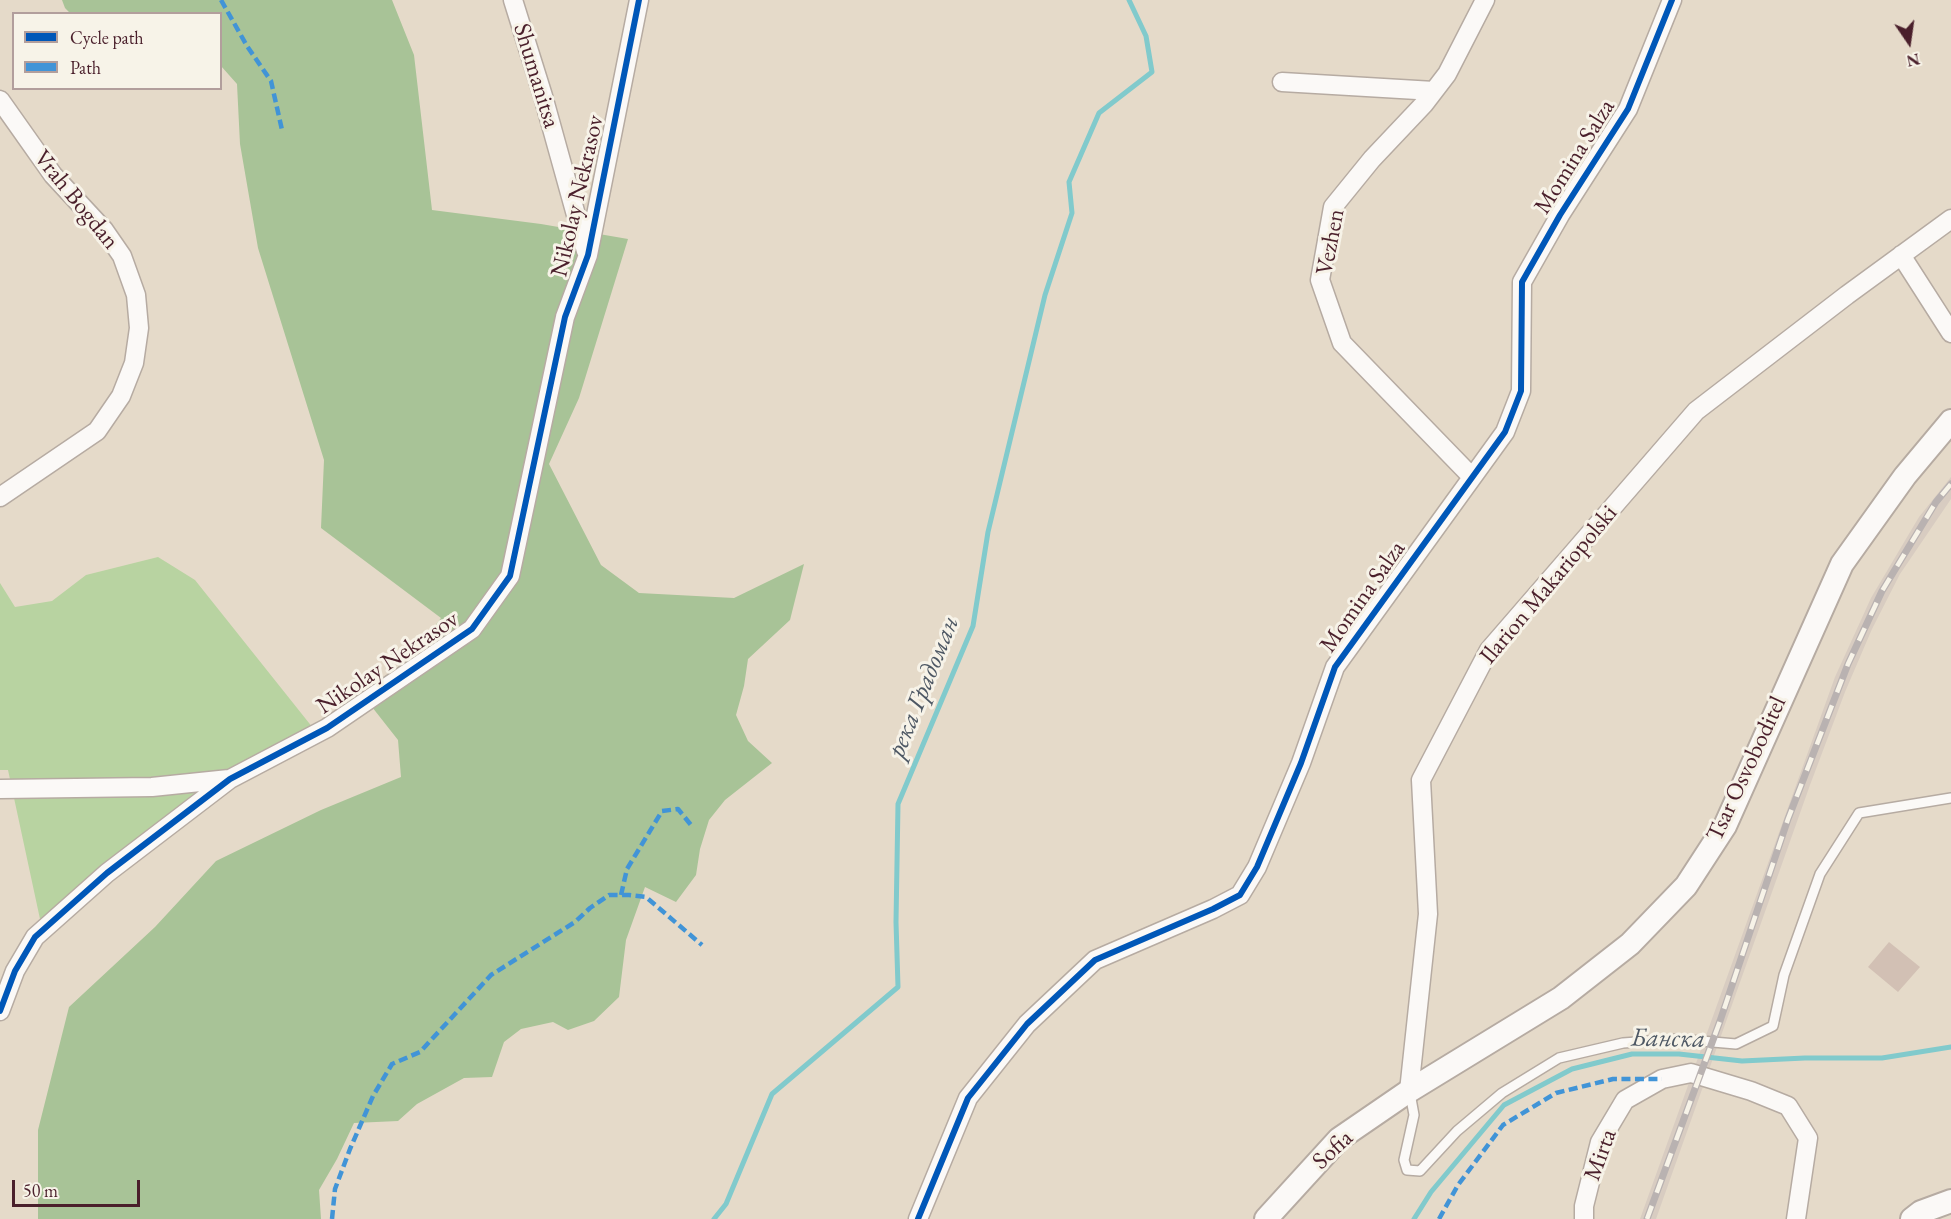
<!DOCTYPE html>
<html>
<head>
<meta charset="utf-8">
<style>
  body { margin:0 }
  #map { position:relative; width:1951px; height:1219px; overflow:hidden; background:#e5dac9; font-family:"EB Garamond",serif }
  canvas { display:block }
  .legend { position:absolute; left:12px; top:12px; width:210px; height:78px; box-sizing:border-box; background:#f7f3e8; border:2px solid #b29e9c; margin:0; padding:8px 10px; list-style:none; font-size:18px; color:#4a1f2b }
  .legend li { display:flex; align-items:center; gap:12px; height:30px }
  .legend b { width:30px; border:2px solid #b29e9c }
  .north { position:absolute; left:1879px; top:12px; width:60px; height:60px; -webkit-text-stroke:4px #f7f3e8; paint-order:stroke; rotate:167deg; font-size:16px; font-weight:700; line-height:24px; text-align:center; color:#4a1f2b }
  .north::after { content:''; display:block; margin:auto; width:21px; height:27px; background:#4a1f2b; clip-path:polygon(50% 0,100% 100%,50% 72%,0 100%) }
  .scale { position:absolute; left:12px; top:1180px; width:128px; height:27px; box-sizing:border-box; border:3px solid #4a1f2b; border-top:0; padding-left:8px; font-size:18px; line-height:21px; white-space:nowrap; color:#4a1f2b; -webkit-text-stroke:4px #f7f3e8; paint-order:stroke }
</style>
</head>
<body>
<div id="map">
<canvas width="1951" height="1219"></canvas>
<ul class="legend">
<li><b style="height:8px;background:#0057b8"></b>Cycle path</li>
<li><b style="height:8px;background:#4194d7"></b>Path</li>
</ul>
<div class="north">N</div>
<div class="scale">50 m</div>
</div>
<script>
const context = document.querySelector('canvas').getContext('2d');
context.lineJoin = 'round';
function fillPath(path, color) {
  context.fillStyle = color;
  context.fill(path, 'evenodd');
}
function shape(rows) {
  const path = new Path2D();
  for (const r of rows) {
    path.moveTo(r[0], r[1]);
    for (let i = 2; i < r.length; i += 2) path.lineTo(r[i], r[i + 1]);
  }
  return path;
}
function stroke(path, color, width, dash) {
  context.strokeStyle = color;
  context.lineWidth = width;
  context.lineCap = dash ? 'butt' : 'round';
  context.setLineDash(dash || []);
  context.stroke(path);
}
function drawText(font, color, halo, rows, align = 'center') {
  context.font = font + ' "EB Garamond",serif';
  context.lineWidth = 6;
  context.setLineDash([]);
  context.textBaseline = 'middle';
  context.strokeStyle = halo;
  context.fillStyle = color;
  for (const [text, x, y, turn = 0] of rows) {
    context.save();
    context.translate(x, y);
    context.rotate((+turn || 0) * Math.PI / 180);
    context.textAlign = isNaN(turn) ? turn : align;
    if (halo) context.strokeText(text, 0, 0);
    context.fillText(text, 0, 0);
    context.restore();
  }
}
fillPath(shape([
  [1951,477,1951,499,1900,574,1872,629,1845,692,1810,785,1656,1219,1640,1219,1835,677,1871,598,1919,517]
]), '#d8ccc1');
fillPath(shape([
  [158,557,195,580,313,728,210,790,40,919,8,770,0,770,0,583,15,607,52,601,86,575]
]), '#b8d3a1');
fillPath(shape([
  [62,0,392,0,414,55,432,210,541,224,628,239,579,398,549,464,601,565,639,593,734,598,804,564,790,620,748,659,744,686,736,715,748,741,772,763,725,800,709,820,700,849,696,875,676,902,645,887,626,940,619,997,594,1021,568,1030,553,1022,521,1029,504,1042,492,1077,464,1078,417,1104,398,1121,354,1123,337,1159,319,1190,321,1219,38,1219,38,1130,69,1007,155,927,216,861,321,810,401,777,398,740,361,693,408,660,441,618,321,528,324,460,258,248,240,144,237,84,221,66,220,14,70,13,65,8]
]), '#a8c397');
stroke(shape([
  [714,1219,726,1204,772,1094,898,987,896,922,898,804,973,626,988,532,1045,295,1072,213,1069,182,1099,113,1152,72,1146,36,1129,0],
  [1414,1219,1431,1192,1504,1105,1572,1069,1632,1054,1679,1054,1742,1061,1805,1058,1882,1058,1951,1047]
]), '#81cacc', 5);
fillPath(shape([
  [1889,942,1920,967,1898,992,1868,967]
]), '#d2c0b4');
const service = shape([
  [1410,1093,1414,1115,1404,1160,1407,1170,1420,1171,1457,1131,1502,1093,1559,1058,1623,1043,1678,1039,1736,1044,1773,1026,1784,975,1820,874,1859,813,1951,798]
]);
const minor = shape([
  [513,0,543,96,586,251],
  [1282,82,1434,91],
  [0,100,53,175,104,230,122,256,136,295,139,328,134,363,121,396,97,431,0,497],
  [1901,255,1951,333],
  [1472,477,1342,343,1320,280,1333,207,1372,159,1424,104,1447,74,1485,0],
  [0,789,152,787,229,779],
  [0,1011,15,971,35,937,107,873,230,779,327,728,472,629,510,576,565,317,588,255,639,0],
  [1409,1091,1428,914,1421,780,1489,650,1696,411,1847,295,1951,219],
  [918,1219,968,1098,1027,1024,1095,960,1213,909,1240,895,1257,867,1301,763,1335,667,1505,432,1521,391,1522,282,1560,215,1628,109,1672,0],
  [1584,1219,1584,1206,1600,1142,1625,1100,1662,1079,1691,1073,1751,1091,1788,1106,1808,1138,1796,1219]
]);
const tertiary = shape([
  [1266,1219,1339,1139,1409,1091,1561,998,1630,944,1686,886,1725,826,1842,564,1905,476,1951,421],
  [1912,1219,1921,1212,1951,1201]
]);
stroke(service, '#b6aba2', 12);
stroke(minor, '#b6aba2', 21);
stroke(tertiary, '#b6aba2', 26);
stroke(service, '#fbf9f7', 9);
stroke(minor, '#fbf9f7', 18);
stroke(tertiary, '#fbf9f7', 22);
const rail = shape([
  [1647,1219,1720,1021,1788,819,1848,664,1882,591,1936,502,1951,484]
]);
stroke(rail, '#b9b2b1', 7);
stroke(rail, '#f7f3e8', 4.5, [14]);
stroke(shape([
  [221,0,247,46,271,81,282,130],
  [621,895,627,869,662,811,678,809,691,825],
  [332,1219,335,1189,350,1149,373,1096,392,1064,420,1052,491,975,575,922,590,908,609,895,629,895,646,897,702,945],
  [1439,1219,1458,1185,1503,1125,1556,1093,1613,1079,1662,1079]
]), '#4194d7', 4.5, [9, 4.5]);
stroke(shape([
  [0,1011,15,971,35,937,107,873,230,779,327,728,472,629,510,576,565,317,588,255,639,0],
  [918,1219,968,1098,1027,1024,1095,960,1213,909,1240,895,1257,867,1301,763,1335,667,1505,432,1521,391,1522,282,1560,215,1628,109,1672,0]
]), '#0057b8', 6);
drawText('24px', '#4a1f2b', '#f7f3e8', [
  ["Shumanitsa",536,76,73],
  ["Momina Salza",1575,157,-58],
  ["Nikolay Nekrasov",578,196,-77],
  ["Vrah Bogdan",76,200,51],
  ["Vezhen",1331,242,-79],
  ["Ilarion Makariopolski",1549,585,-50],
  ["Momina Salza",1363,597,-55],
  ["Nikolay Nekrasov",388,663,-34],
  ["Tsar Osvoboditel",1747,769,-65],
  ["Sofia",1333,1150,-43],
  ["Mirta",1601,1155,-70]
]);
drawText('italic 26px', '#4e5864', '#f7f3e8', [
  ["река Градоман",924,687,-68],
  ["Банска",1668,1039,1]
]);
</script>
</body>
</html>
